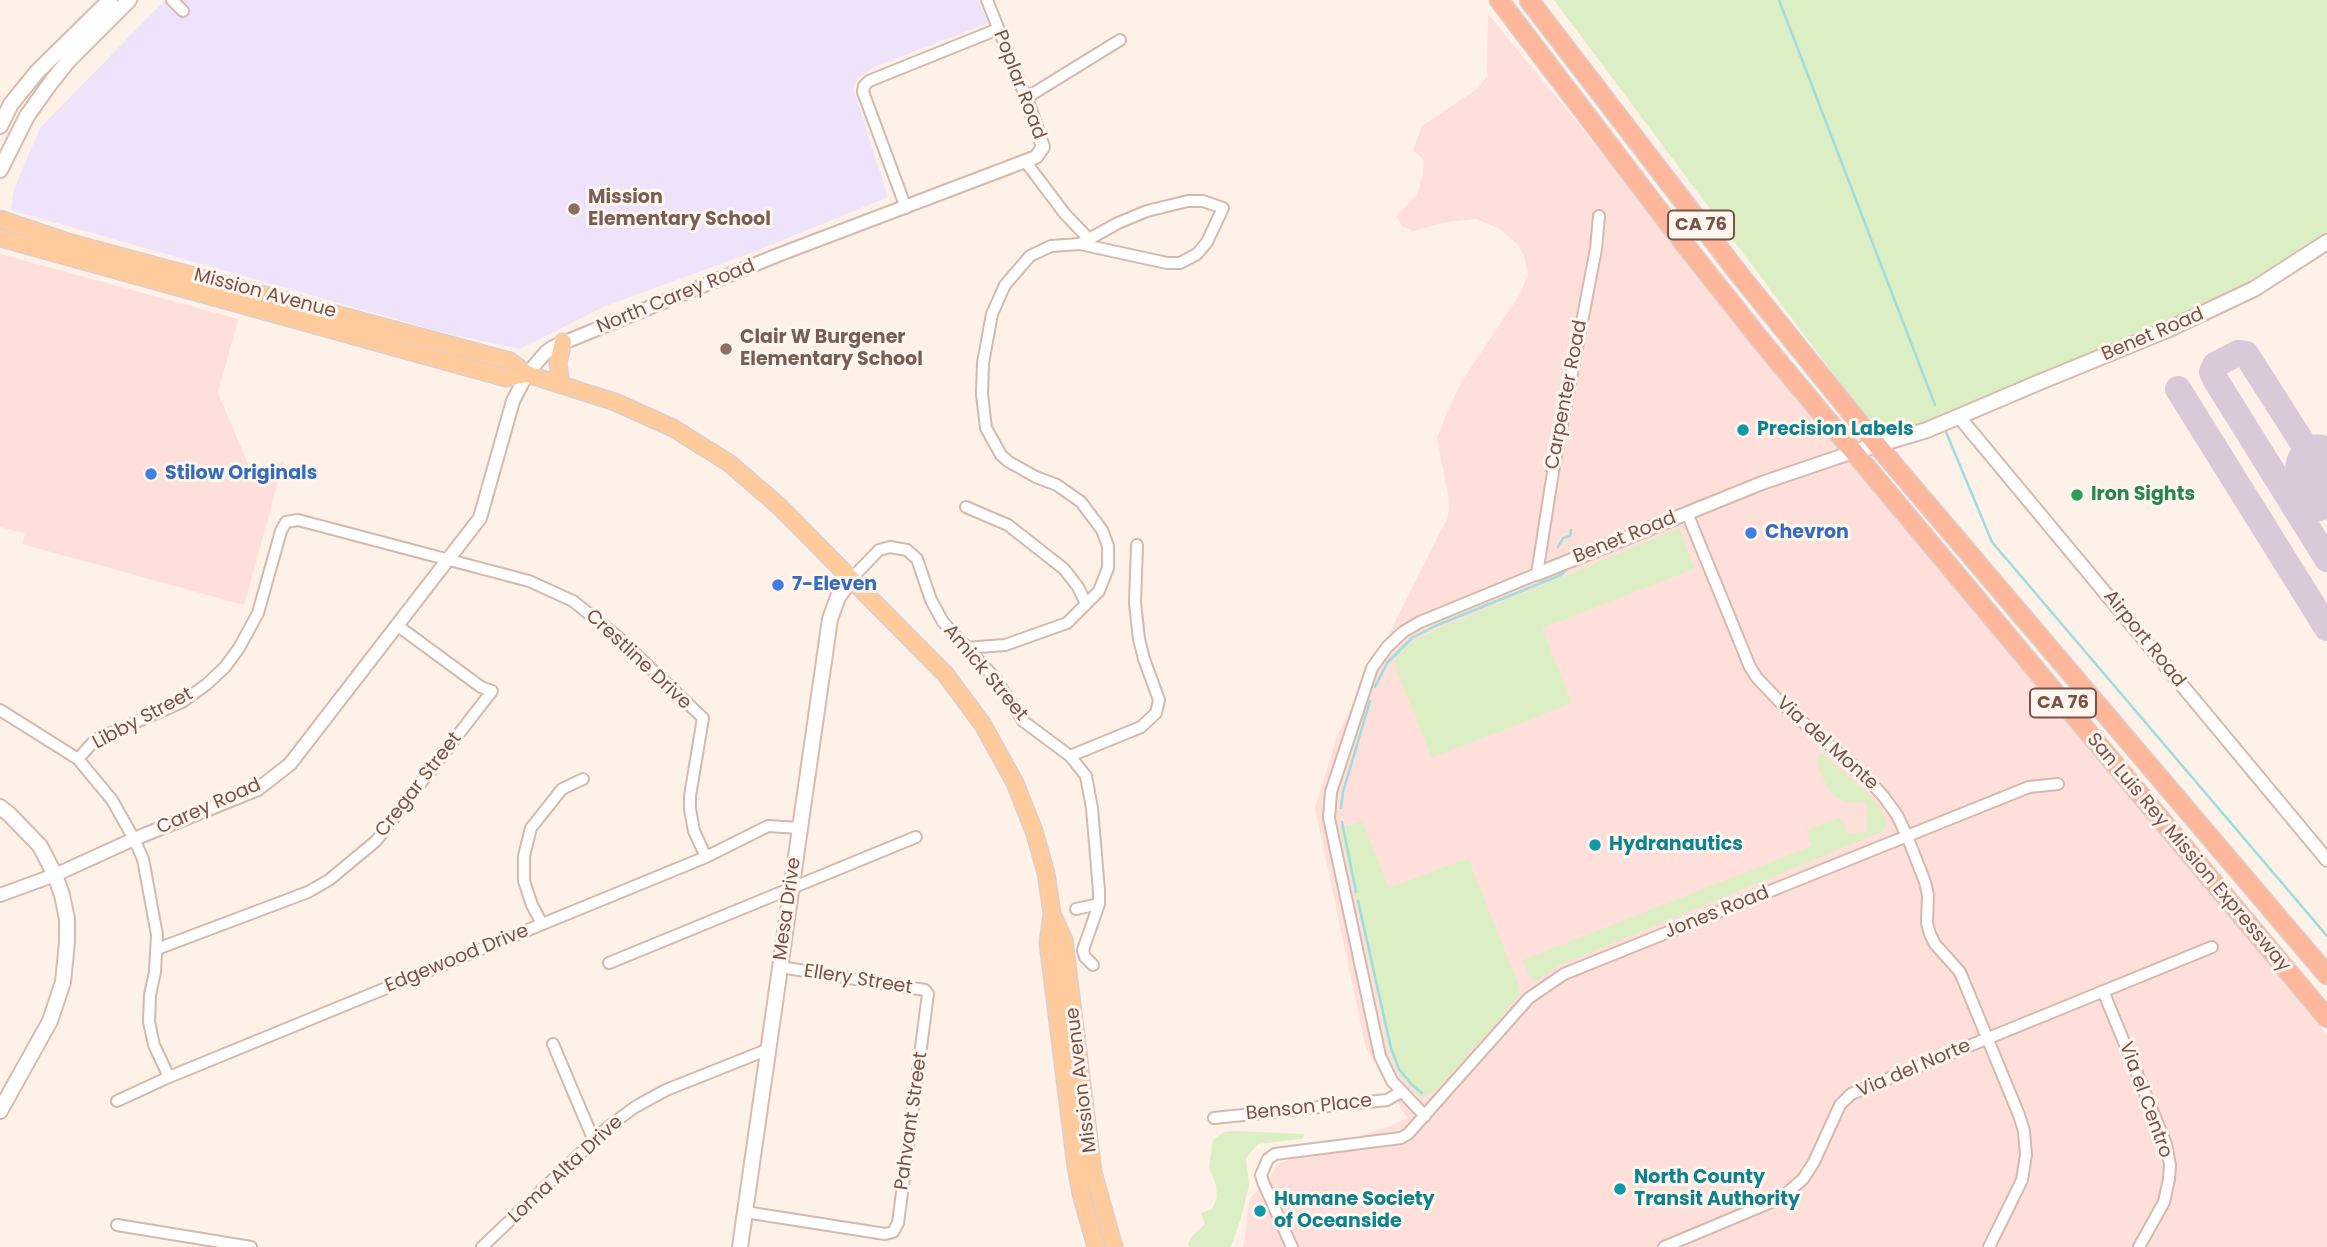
<!DOCTYPE html>
<html>
<head>
<meta charset="utf-8">
<style>
  body { margin:0 }
  canvas { display:block; background:#fef1e7 }
</style>
</head>
<body>
<canvas width="2327" height="1247"></canvas>
<script>
const context = document.querySelector('canvas').getContext('2d');
context.lineJoin = 'round';
function fillPath(path, color) {
  context.fillStyle = color;
  context.fill(path, 'evenodd');
}
function shape(rows) {
  const path = new Path2D();
  for (const r of rows) {
    path.moveTo(r[0], r[1]);
    for (let i = 2; i < r.length; i += 2) path.lineTo(r[i], r[i + 1]);
  }
  return path;
}
function stroke(path, color, width, dash) {
  context.strokeStyle = color;
  context.lineWidth = width;
  context.lineCap = dash ? 'butt' : 'round';
  context.setLineDash(dash || []);
  context.stroke(path);
}
function drawText(font, color, halo, rows, align = 'center') {
  context.font = font + ' Poppins,sans-serif';
  context.lineWidth = 6;
  context.setLineDash([]);
  context.textBaseline = 'middle';
  context.strokeStyle = halo;
  context.fillStyle = color;
  for (const [text, x, y, turn = 0] of rows) {
    context.save();
    context.translate(x, y);
    context.rotate((+turn || 0) * Math.PI / 180);
    context.textAlign = isNaN(turn) ? turn : align;
    if (halo) context.strokeText(text, 0, 0);
    context.fillText(text, 0, 0);
    context.restore();
  }
}
fillPath(shape([
  [1488,14,2327,1035,2327,1247,1243,1247,1250,1198,1270,1178,1278,1163,1391,1126,1407,1118,1366,1048,1315,808,1338,734,1446,521,1449,511,1448,495,1437,437,1450,406,1462,381,1520,294,1528,275,1524,256,1518,245,1498,228,1476,219,1446,222,1413,231,1402,226,1396,216,1417,195,1423,175,1424,160,1413,150,1422,126,1477,89,1487,76],
  [0,254,238,319,218,393,252,473,284,461,244,605,22,544,25,533,0,527]
]), '#ffdfda');
fillPath(shape([
  [165,0,978,0,988,23,874,67,858,78,853,88,888,197,756,251,603,307,520,349,441,332,11,210,14,189,40,128]
]), '#eee3fb');
fillPath(shape([
  [1554,0,2327,0,2327,242,2254,289,1885,443],
  [1679,528,1694,569,1542,628,1572,703,1432,758,1395,666,1396,658,1409,644,1438,629],
  [1821,753,1867,793,1880,808,1886,818,1886,825,1883,831,1558,966,1537,981,1530,978,1523,960,1812,846,1806,830,1839,818,1845,825,1846,833,1867,832,1867,804,1865,802,1849,803,1835,797,1829,790,1818,767,1816,758],
  [1362,821,1389,888,1468,858,1519,986,1520,994,1504,1014,1434,1092,1424,1096,1418,1095,1398,1071,1389,1049,1340,828],
  [1234,1131,1305,1134,1302,1139,1258,1144,1246,1158,1249,1185,1241,1218,1231,1247,1190,1247,1188,1245,1192,1236,1205,1224,1201,1213,1212,1209,1217,1198,1216,1185,1209,1167,1213,1140,1224,1132]
]), '#dceec3');
stroke(shape([
  [1779,0,1935,405],
  [1946,432,1992,542,2327,936],
  [1558,547,1563,538,1570,536,1571,530],
  [1375,687,1387,663,1412,638,1435,626,1561,575,1566,570],
  [1341,808,1343,792,1370,701],
  [1342,822,1356,892],
  [1358,901,1391,1048,1399,1069,1412,1085,1422,1093]
]), '#9edddd', 2.5);
stroke(shape([
  [2178,389,2327,628],
  [2318,467,2246,354,2238,353,2215,365,2212,372,2215,379,2327,559],
  [2295,508,2305,512,2327,506]
]), '#d8cad8', 26);
stroke(shape([
  [2318,467,2327,482]
]), '#d8cad8', 65);
const minor = shape([
  [172,0,183,11],
  [987,0,1026,98,1120,40],
  [1025,161,1065,214,1089,239],
  [906,208,863,92,864,86,869,81,998,29],
  [966,507,1008,525,1064,569,1078,587,1086,604],
  [1687,513,1750,667,1757,678,1781,703,1865,776,1884,797,1897,815,1907,836,1925,882,1928,895,1927,923,1930,934,1935,944,1960,972,2019,1115,2024,1131,2026,1155,2022,1180,1989,1247],
  [852,578,879,550,890,547,907,550,917,559,931,600,943,622,995,678,1023,721,1070,756,1086,776,1092,808,1099,891,1099,904,1083,950,1085,957,1093,965],
  [965,648,1005,645,1067,623,1099,591,1108,568,1108,546,1102,530,1081,502,1057,485,1036,477,1009,462,1001,455,986,428,982,394,983,363,992,314,1005,285,1030,256,1051,246,1080,244,1167,263,1180,263,1197,254,1207,242,1223,208,1203,201,1188,201,1147,211,1118,223,1080,244],
  [0,710,78,759,112,800,134,839,143,859,157,935,155,972,150,995,149,1022,154,1045,169,1077],
  [1070,756,1141,727,1156,713,1159,700,1144,659,1139,639,1135,603,1137,545],
  [78,759,95,740,182,702,207,684,225,667,239,648,258,613,281,531,286,522,298,520,529,581,573,601,618,637,703,718,690,796,690,809,694,831,706,857],
  [1076,909,1099,904],
  [542,924,532,905,524,881,524,856,531,828,562,789,583,779],
  [157,949,308,892,329,880,376,841,492,691,481,687,398,626],
  [609,963,916,837],
  [2103,991,2166,1144,2170,1165,2169,1179,2164,1202,2139,1247],
  [553,1044,594,1141],
  [117,1101,169,1077,706,857,768,826,799,828],
  [1425,1116,1392,1081,1380,1056,1329,818,1331,792,1372,668,1387,647,1403,632,1420,622,1537,574,1553,472,1596,249,1599,216],
  [1214,1118,1387,1100,1401,1092],
  [745,1212,885,1234,893,1232,898,1223,928,994,925,990,780,967],
  [117,1225,251,1247],
  [482,1247,608,1127,635,1107,666,1090,769,1049],
  [1292,1247,1263,1182,1261,1175,1268,1159,1275,1154,1401,1138,1408,1134,1529,998,1564,974,2029,787,2058,784],
  [1664,1247,1781,1198,1803,1179,1814,1162,1840,1105,1851,1094,2212,947]
]);
const tertiary = shape([
  [1960,418,2327,860],
  [1537,574,1762,483,1853,452],
  [0,895,55,875,134,839,258,789,290,764,480,518,513,401,527,374,546,352,553,347,778,255,1036,157,1043,147,1026,98]
]);
const secondary = shape([
  [0,126,11,104,37,72,110,0],
  [0,170,27,116,52,81,69,60,129,0],
  [1853,452,1927,430,2040,382,2167,330,2254,289,2327,242],
  [0,807,9,814,40,846,55,875,62,895,67,919,67,942,63,982,50,1021,0,1111],
  [740,1247,830,619,838,597,852,578]
]);
const primary = shape([
  [0,219,71,243,510,361,527,374,615,402,673,428,729,463,779,506,946,675,983,725,1015,783,1034,831,1046,873,1052,914,1064,940,1093,1172,1114,1247],
  [0,238,506,378,527,374],
  [561,384,558,363,563,342],
  [1052,914,1048,943,1076,1167,1081,1194,1096,1247]
]);
const trunk = shape([
  [1499,0,1686,246,1767,348,2327,1018],
  [1529,0,1739,274,1877,445,2327,975]
]);
stroke(minor, '#d4b9ae', 14);
stroke(tertiary, '#d4b9ae', 16);
stroke(secondary, '#dabaad', 18);
stroke(primary, '#dacfcc', 19);
stroke(trunk, '#dacfcc', 21);
stroke(minor, '#fff', 10);
stroke(tertiary, '#fff', 12);
stroke(secondary, '#fff', 14);
stroke(primary, '#ffcb9d', 16);
stroke(trunk, '#feb79b', 18);
for (const [x, y, r, color] of [
  [574,209,7,"#8d6e63"],
  [726,349,7,"#8d6e63"],
  [1743,430,7,"#0f9aa8"],
  [151,474,7,"#3f7fe0"],
  [2077,495,7,"#2e9e5b"],
  [1751,533,7,"#3f7fe0"],
  [778,585,7,"#3f7fe0"],
  [1595,845,7,"#0f9aa8"],
  [1620,1189,7,"#0f9aa8"],
  [1260,1211,7,"#0f9aa8"]
]) {
  const dot = new Path2D();
  dot.arc(x, y, r, 0, 2 * Math.PI);
  context.fillStyle = color;
  context.fill(dot);
  stroke(dot, '#fff6ef', 2.5);
}
for (const [x, y, w] of [
  [1701,225,66],
  [2063,703,66]
]) {
  const box = new Path2D();
  box.roundRect(x - w / 2, y - 14.5, w, 29, 5);
  context.fillStyle = '#fff6ef';
  context.fill(box);
  stroke(box, '#7b5248', 2);
}
drawText('bold 18px', '#7b5248', null, [
  ["CA 76",1701,225],
  ["CA 76",2063,703]
]);
drawText('19px', '#7b5248', '#fff6ef', [
  ["Poplar Road",1019,85,69],
  ["Mission Avenue",265,294,15],
  ["North Carey Road",676,297,-22],
  ["Benet Road",2153,335,-23],
  ["Carpenter Road",1567,395,-79],
  ["Benet Road",1625,538,-22],
  ["Airport Road",2144,639,51],
  ["Crestline Drive",638,660,43],
  ["Amick Street",985,673,50],
  ["Libby Street",143,719,-28],
  ["Via del Monte",1827,744,42],
  ["Cregar Street",419,785,-52],
  ["Carey Road",209,807,-24],
  ["San Luis Rey Mission Expressway",2188,853,50],
  ["Mesa Drive",788,909,-82],
  ["Jones Road",1717,913,-22],
  ["Edgewood Drive",457,959,-22],
  ["Ellery Street",858,980,9],
  ["Via del Norte",1914,1069,-23],
  ["Mission Avenue",1082,1080,-97],
  ["Via el Centro",2145,1100,70],
  ["Benson Place",1309,1108,-6],
  ["Pahvant Street",912,1121,-82],
  ["Loma Alta Drive",566,1170,-43]
]);
drawText('bold 19px', '#785e54', '#fff6ef', [
  ["Mission",588,198],
  ["Elementary School",588,220],
  ["Clair W Burgener",740,338],
  ["Elementary School",740,360]
], 'left');
drawText('bold 19px', '#0d838f', '#fff6ef', [
  ["Precision Labels",1757,430],
  ["Hydranautics",1609,845],
  ["North County",1634,1178],
  ["Transit Authority",1634,1200],
  ["Humane Society",1274,1200],
  ["of Oceanside",1274,1222]
], 'left');
drawText('bold 19px', '#366cbe', '#fff6ef', [
  ["Stilow Originals",165,474],
  ["Chevron",1765,533],
  ["7-Eleven",792,585]
], 'left');
drawText('bold 19px', '#27864d', '#fff6ef', [
  ["Iron Sights",2091,495]
], 'left');
</script>
</body>
</html>
